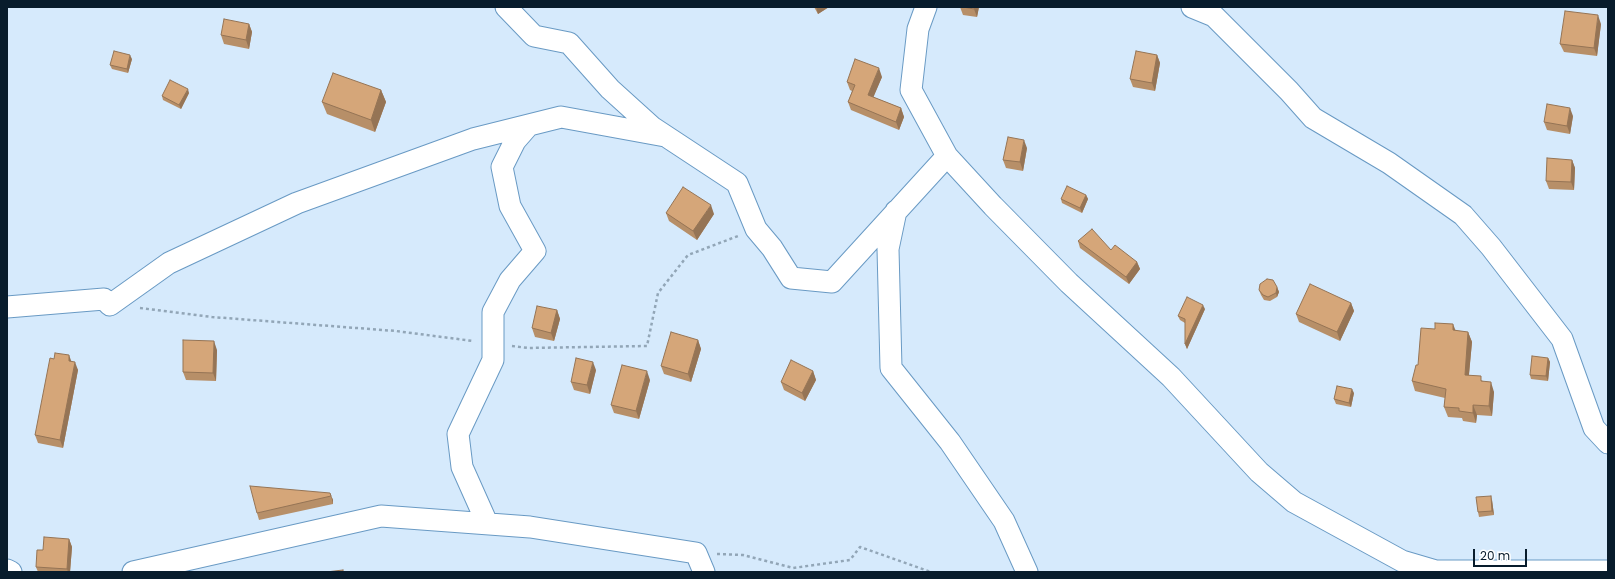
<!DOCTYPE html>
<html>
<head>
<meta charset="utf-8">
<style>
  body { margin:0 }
  #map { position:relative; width:1615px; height:579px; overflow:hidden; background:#d6eafc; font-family:Poppins,sans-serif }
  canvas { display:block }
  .frame { position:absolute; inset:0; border:8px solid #081c2c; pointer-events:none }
  .scale { position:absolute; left:1473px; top:549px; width:54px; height:18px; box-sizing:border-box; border:2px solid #081c2c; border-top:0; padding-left:5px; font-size:12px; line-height:14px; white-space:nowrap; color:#081c2c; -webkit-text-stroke:3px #fff; paint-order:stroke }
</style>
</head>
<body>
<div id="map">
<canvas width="1615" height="579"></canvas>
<div class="frame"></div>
<div class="scale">20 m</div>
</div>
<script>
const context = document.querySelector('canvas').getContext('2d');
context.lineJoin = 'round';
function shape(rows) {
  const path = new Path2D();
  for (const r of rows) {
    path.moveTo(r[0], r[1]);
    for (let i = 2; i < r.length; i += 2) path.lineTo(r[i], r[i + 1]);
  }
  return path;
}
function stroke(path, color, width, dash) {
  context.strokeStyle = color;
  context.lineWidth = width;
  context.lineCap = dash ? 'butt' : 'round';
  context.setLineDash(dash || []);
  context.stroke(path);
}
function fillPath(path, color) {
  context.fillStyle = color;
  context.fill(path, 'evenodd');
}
const minor = shape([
  [506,7,534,36,569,43,610,89,652,127,737,183,756,229,772,248,791,278,832,282,947,156],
  [926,7,918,29,911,90,947,156,993,206,1069,283,1171,377,1259,472,1294,502,1402,561,1436,571,1608,571],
  [1192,7,1214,16,1289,91,1313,118,1389,163,1463,215,1491,247,1562,339,1594,428,1608,443],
  [896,211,888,249,891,368,950,442,1004,521,1027,572],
  [7,307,104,299,110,305,169,263,297,203,473,139,561,117,665,136],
  [487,523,462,467,458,434,493,360,493,312,510,280,535,251,510,206,502,167,515,141,529,125],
  [7,570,11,572],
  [133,572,381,516,530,527,696,553,704,572]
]);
stroke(minor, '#699ac4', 23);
stroke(shape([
  [140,308,212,317,396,331,473,341],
  [512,346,528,348,647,346,658,293,688,255,738,236],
  [717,554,743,555,793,568,850,560,860,547,931,572]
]), '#92a6b7', 2.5, [3, 3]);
stroke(minor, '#fff', 21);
fillPath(shape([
  [814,7,829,7,818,14],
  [960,7,979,7,977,17,963,15],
  [249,24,252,32,249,49,224,44,221,35],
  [1601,24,1597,56,1564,52,1560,44],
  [1157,55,1160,63,1155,91,1133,87,1130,79],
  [132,59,128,73,112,69,110,65],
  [882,77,873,97,901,108,904,117,899,130,851,110,848,102,852,91,850,90,847,82],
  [381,90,386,102,375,132,327,114,322,102],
  [189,93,181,109,163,100,162,96],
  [1573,116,1570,134,1547,130,1544,122],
  [1027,148,1023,171,1006,168,1003,160],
  [1572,160,1575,168,1574,190,1549,189,1546,181],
  [1086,195,1088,199,1082,213,1062,203,1061,199],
  [666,213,714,214,697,240,669,221],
  [1078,241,1111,250,1137,262,1140,269,1129,284,1080,248],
  [1277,287,1279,292,1277,297,1270,301,1264,300,1261,295,1259,290],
  [1351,303,1354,311,1340,341,1299,322,1296,314],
  [1205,309,1187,349,1185,344,1185,323,1180,320,1178,316],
  [557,310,560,319,554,341,535,337,532,328],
  [1456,331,1468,332,1472,342,1469,375,1483,381,1494,392,1492,416,1477,415,1476,423,1463,421,1462,418,1448,417,1444,407,1445,398,1415,391,1412,381,1418,365],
  [698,340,701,349,691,382,664,374,661,366],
  [217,350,216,381,186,380,183,372],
  [1548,358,1550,362,1548,381,1531,379,1530,375],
  [72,361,78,370,63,448,38,443,35,435],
  [596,370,590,394,574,390,571,382],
  [813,371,816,380,805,401,784,390,781,382],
  [650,380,639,419,614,413,611,405],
  [1354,393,1351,407,1336,404,1334,399],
  [330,493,333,500,333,504,259,520,257,513],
  [1492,500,1494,515,1479,517,1478,512],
  [69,539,72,547,70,572,38,572,36,567,43,550]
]), '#b78f68');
fillPath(shape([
  [816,7,829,7,818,14],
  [974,7,979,7,977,17,974,9],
  [1598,15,1601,24,1597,56,1594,48],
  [249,24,252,32,249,49,246,40],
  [130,55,132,59,128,73,127,69],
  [1157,55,1160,63,1155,91,1152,83],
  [879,68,882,77,871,103,868,95],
  [188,89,189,93,181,109,179,105],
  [381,90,386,102,375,132,371,120],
  [901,108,904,117,899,130,896,122],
  [1570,108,1573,116,1570,134,1567,126],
  [1024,140,1027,148,1023,171,1020,162],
  [1572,160,1575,168,1574,190,1571,182],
  [1086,195,1088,199,1082,213,1080,208],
  [711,205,714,214,697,240,693,231],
  [1137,262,1140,269,1129,284,1126,277],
  [1277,287,1279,292,1277,297,1276,293],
  [1351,303,1354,311,1340,341,1337,332],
  [1203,305,1205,309,1187,349,1185,344],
  [557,310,560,319,554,341,551,333],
  [1453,324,1457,334,1453,330],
  [1468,332,1472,342,1468,384,1465,375],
  [698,340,701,349,691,382,688,374],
  [214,341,217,350,216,381,213,373],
  [69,355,72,363,69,361],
  [1548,358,1550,362,1548,381,1546,376],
  [75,362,78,370,63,448,60,440],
  [593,362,596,370,590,394,587,385],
  [647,371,650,380,639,419,636,411],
  [813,371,816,380,805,401,802,393],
  [1491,382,1494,392,1492,416,1489,406],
  [1352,389,1354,393,1351,407,1349,403],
  [1473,405,1477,415,1476,423,1473,413],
  [330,493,333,500,333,504,331,496],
  [1491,496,1492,500,1494,515,1492,511],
  [69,539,72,547,70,572,68,572,67,569]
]), '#957455');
const building = shape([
  [963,7,974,7,974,9,963,7],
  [1565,11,1598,15,1594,48,1560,44,1565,11],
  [224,19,249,24,246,40,221,35,224,19],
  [114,51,130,55,127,69,110,65,114,51],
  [1136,51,1157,55,1152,83,1130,79,1136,51],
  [855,59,879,68,868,95,901,108,896,122,848,102,855,85,847,82,855,59],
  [333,73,381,90,371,120,322,102,333,73],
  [170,80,188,89,179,105,162,96,170,80],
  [1547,104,1570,108,1567,126,1544,122,1547,104],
  [1008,137,1024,140,1020,162,1003,160,1008,137],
  [1547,158,1572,160,1571,182,1546,181,1547,158],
  [1067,186,1086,195,1080,208,1061,199,1067,186],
  [683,187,711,205,693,231,666,213,683,187],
  [1092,229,1111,250,1115,245,1137,262,1126,277,1078,241,1092,229],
  [1267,279,1273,280,1277,287,1276,293,1268,297,1263,295,1259,290,1260,284,1267,279],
  [1310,284,1351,303,1337,332,1296,314,1310,284],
  [1187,297,1203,305,1185,344,1185,319,1178,316,1187,297],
  [537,306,557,310,551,333,532,328,537,306],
  [1435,323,1453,324,1453,330,1468,332,1465,375,1481,376,1481,381,1491,382,1489,406,1473,405,1473,413,1459,411,1459,408,1444,407,1446,389,1412,381,1416,365,1418,365,1421,328,1435,329,1435,323],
  [671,332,698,340,688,374,661,366,671,332],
  [183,340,214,341,213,373,183,372,183,340],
  [55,353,69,355,69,361,75,362,60,440,35,435,50,358,54,359,55,353],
  [1532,356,1548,358,1546,376,1530,375,1532,356],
  [576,358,593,362,587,385,571,382,576,358],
  [791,360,813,371,802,393,781,382,791,360],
  [622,365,647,371,636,411,611,405,622,365],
  [1337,386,1352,389,1349,403,1334,399,1337,386],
  [250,486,330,493,331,496,257,513,250,486],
  [1491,496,1492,511,1478,512,1476,497,1491,496],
  [44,537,69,539,67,569,36,567,37,550,43,550,44,537],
  [343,570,343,572,326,572,343,570]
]);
fillPath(building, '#d5a679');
stroke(building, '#957455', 1);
</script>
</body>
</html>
